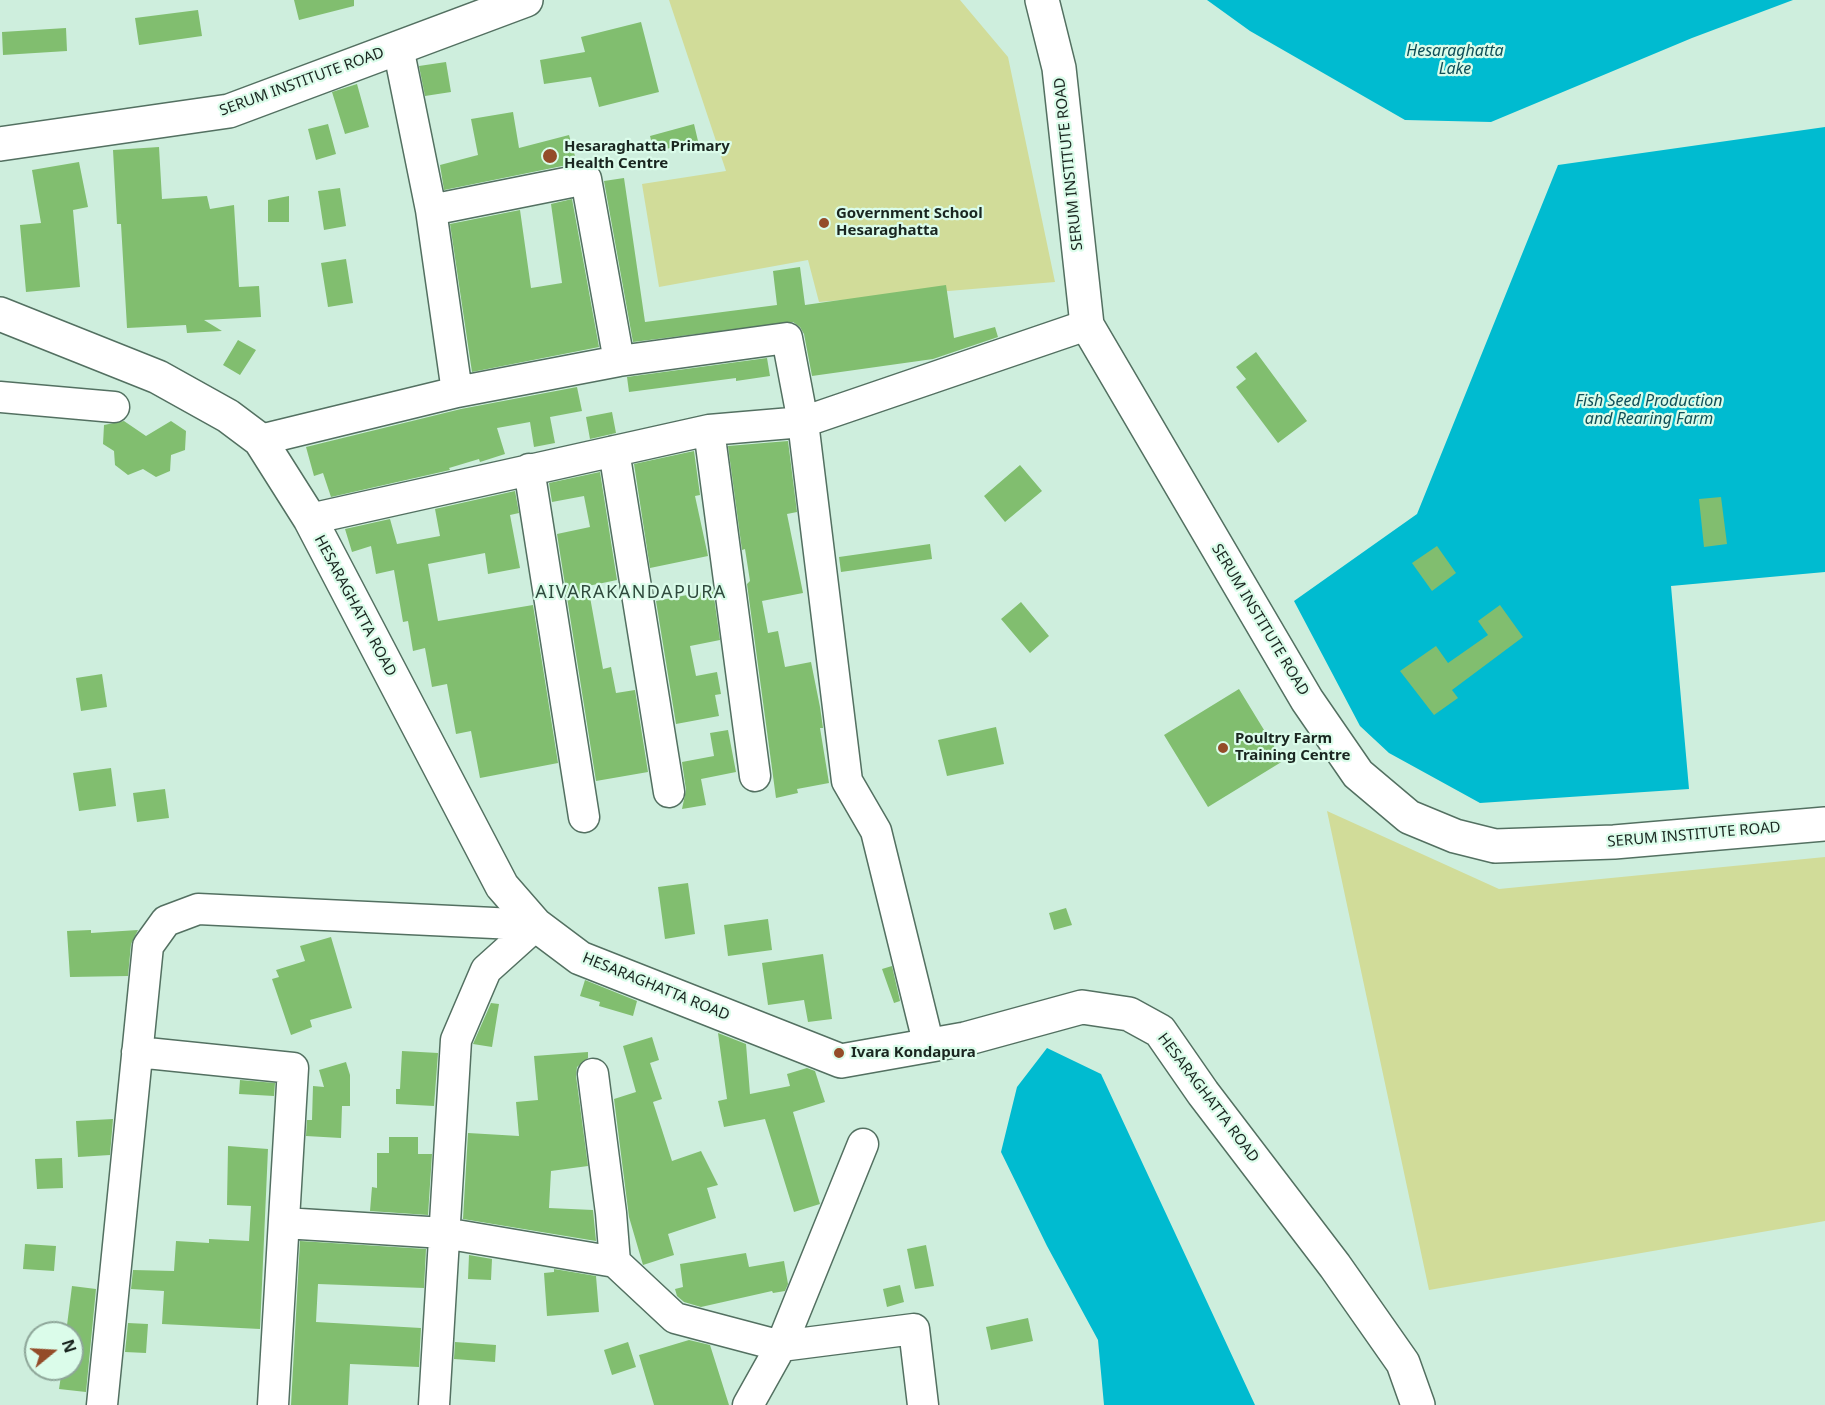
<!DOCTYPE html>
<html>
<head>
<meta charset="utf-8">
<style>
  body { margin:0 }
  #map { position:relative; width:1825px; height:1405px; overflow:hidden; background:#ceeedd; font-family:"Noto Sans",sans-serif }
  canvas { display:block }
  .north { position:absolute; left:24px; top:1321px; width:60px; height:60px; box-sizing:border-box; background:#dbfcea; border:2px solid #8ea699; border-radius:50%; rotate:72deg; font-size:16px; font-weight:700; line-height:24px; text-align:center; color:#1a2620 }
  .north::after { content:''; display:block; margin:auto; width:21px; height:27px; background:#944c29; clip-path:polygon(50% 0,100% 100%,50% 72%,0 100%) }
</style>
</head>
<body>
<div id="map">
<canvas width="1825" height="1405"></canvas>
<div class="north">N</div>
</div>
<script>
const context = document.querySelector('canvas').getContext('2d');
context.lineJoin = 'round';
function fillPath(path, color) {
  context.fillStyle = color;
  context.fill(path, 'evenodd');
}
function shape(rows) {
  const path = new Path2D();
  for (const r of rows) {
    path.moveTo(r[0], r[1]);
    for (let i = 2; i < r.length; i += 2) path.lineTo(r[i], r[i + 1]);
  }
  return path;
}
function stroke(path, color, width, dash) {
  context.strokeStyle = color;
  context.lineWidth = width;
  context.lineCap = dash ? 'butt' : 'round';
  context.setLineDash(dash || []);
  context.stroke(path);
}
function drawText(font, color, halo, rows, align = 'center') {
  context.font = font + ' "Noto Sans",sans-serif';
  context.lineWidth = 4.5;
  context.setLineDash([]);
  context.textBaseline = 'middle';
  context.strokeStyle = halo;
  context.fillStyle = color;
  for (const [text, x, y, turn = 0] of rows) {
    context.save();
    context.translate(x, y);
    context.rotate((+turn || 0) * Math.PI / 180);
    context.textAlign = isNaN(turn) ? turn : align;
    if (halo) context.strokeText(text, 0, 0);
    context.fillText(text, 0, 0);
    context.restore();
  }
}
fillPath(shape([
  [669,0,960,0,1008,57,1055,282,819,302,808,260,659,287,642,184,726,171],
  [1327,811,1499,889,1825,857,1825,1221,1429,1290]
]), '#d1dc99');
fillPath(shape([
  [1207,0,1793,0,1692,38,1491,122,1405,120,1250,31],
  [1825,127,1825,572,1671,586,1689,789,1480,803,1389,753,1360,726,1294,601,1417,514,1558,165],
  [1047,1048,1101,1074,1255,1405,1104,1405,1098,1340,1047,1246,1001,1152,1017,1087]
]), '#00bbd0');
fillPath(shape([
  [294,0,354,0,354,6,299,20],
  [198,10,202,36,139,45,135,18],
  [641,22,659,92,599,107,591,77,544,84,540,60,585,52,581,37],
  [66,28,67,51,3,55,2,32],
  [446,62,451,92,425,96,419,66],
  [357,84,369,127,345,134,332,92],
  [513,112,519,148,569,135,577,163,444,190,440,165,478,155,471,119],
  [328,124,336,154,316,160,308,129],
  [694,124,698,141,654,152,650,136],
  [159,147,162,199,207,196,210,209,234,205,239,287,259,286,261,317,204,320,222,331,187,333,186,325,127,328,121,224,117,224,113,150],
  [79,162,88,207,73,210,80,287,26,292,20,225,41,223,32,170],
  [624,178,645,322,777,305,773,271,800,267,805,305,946,285,954,338,995,327,998,337,933,359,812,376,804,334,800,327,793,322,633,342,604,181],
  [340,188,346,226,324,230,318,191],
  [289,196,289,222,268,222,268,200],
  [572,199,599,347,472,372,450,224,520,210,531,288,562,283,551,204],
  [346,259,353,303,328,307,321,263],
  [238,340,256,350,240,375,223,365],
  [1256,352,1307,421,1278,443,1236,387,1246,379,1236,367],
  [767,358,770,376,736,381,736,378,629,392,627,377],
  [577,387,582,411,550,417,555,443,534,447,530,422,497,428,505,454,480,462,479,459,449,468,450,470,331,497,323,473,314,476,306,447,461,409],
  [612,412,616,433,590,439,586,417],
  [124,421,146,436,171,421,186,431,185,450,171,455,170,471,156,477,143,469,128,475,115,465,114,451,103,444,104,425],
  [788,441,797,512,787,514,803,593,762,601,768,633,778,631,785,667,811,662,820,707,823,728,820,728,829,783,797,789,798,793,776,798,747,584,750,581,745,549,742,550,728,446],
  [694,451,700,495,695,496,708,556,650,568,634,464],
  [1020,465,1042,491,1005,522,984,496],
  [600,472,617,580,588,586,603,669,611,667,616,693,635,690,648,772,596,781,557,534,590,527,584,496,552,502,549,483],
  [515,491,519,513,510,515,520,568,488,574,485,553,428,564,438,621,533,605,558,763,480,778,471,731,456,734,447,684,432,687,425,648,413,651,408,621,403,622,394,570,376,574,371,546,352,552,345,529,390,519,397,544,440,536,435,509],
  [1721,497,1727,544,1704,547,1699,499],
  [930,544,932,559,841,572,839,557],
  [1437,546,1456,573,1432,591,1412,563],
  [713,590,720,640,690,646,696,676,717,672,721,694,715,695,719,716,676,724,656,601],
  [1021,602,1049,636,1030,653,1001,619],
  [1500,605,1523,637,1452,690,1458,698,1434,715,1400,671,1436,646,1448,663,1488,635,1478,621],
  [102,674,107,707,81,711,76,678],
  [1239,689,1283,761,1208,807,1164,735],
  [996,727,1004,764,947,776,938,740],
  [728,730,736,772,701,779,706,805,682,809,686,790,682,762,714,756,710,733],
  [111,768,116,806,79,811,73,773],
  [165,789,169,818,137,822,133,793],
  [688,883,695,934,665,939,658,887],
  [1066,908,1072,925,1054,930,1049,913],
  [768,919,772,950,728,956,724,925],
  [91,930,91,933,138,930,131,944,128,976,70,977,67,931],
  [331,937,352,1008,310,1020,312,1027,291,1035,272,979,279,977,276,970,305,961,300,946],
  [823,954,832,1019,808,1022,804,1000,768,1005,762,963],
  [892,966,900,1001,894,1003,882,969],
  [585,980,637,1001,633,1016,599,1006,600,1002,580,996],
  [491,1003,499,1004,492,1047,473,1044],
  [718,1033,746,1044,750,1094,790,1086,787,1074,807,1068,815,1071,825,1102,793,1112,820,1204,794,1212,765,1119,724,1127,718,1101,727,1099],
  [652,1037,659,1060,650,1063,662,1099,653,1102,672,1161,701,1151,718,1185,707,1188,716,1218,668,1234,674,1255,643,1265,629,1217,614,1099,636,1092,623,1046],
  [402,1051,438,1053,434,1106,396,1104,396,1089,400,1089],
  [588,1052,588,1058,577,1067,576,1076,588,1166,551,1171,549,1208,593,1210,596,1241,463,1219,468,1133,519,1136,516,1102,538,1100,534,1056],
  [346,1062,350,1075,350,1106,342,1106,341,1138,306,1136,307,1120,312,1120,313,1086,324,1087,319,1070],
  [240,1080,275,1083,274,1096,239,1094],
  [113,1119,110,1155,78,1157,76,1121],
  [389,1137,418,1137,418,1154,432,1154,428,1215,370,1211,372,1187,377,1188,377,1153,389,1153],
  [228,1146,268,1149,260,1329,162,1324,164,1291,131,1289,133,1270,174,1271,176,1241,209,1243,209,1239,249,1241,251,1206,227,1205],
  [62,1158,63,1188,37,1189,35,1159],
  [300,1241,426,1249,424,1288,318,1284,316,1322,421,1328,419,1367,350,1364,348,1405,291,1405],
  [25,1244,56,1246,54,1271,23,1269],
  [926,1245,934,1286,915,1289,907,1249],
  [746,1253,749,1267,784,1261,788,1284,785,1291,773,1293,772,1291,701,1307,684,1302,677,1296,675,1289,683,1287,680,1264],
  [469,1255,492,1259,491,1280,468,1279],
  [554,1269,596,1276,599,1312,547,1316,544,1273,554,1272],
  [900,1285,904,1302,887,1307,883,1289],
  [72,1286,96,1289,86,1392,59,1389,62,1369,72,1369,72,1333,66,1333],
  [1028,1318,1033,1341,991,1350,986,1327],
  [128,1323,148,1324,146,1353,125,1352],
  [689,1340,710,1345,729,1405,654,1405,639,1355],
  [455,1342,496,1345,495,1362,454,1359],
  [628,1342,636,1367,612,1375,604,1350]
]), '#81be6f');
const minor = shape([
  [398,47,431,210,457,392],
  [431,210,586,179,619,361],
  [0,397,114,407],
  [709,430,755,776],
  [260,440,457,392,619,361,787,338,803,422,847,781,876,831,929,1046],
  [614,451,669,792],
  [529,469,584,817],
  [310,519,709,430,803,422,1087,325],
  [137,1052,293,1068,273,1405],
  [593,1074,611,1213,615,1262],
  [284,1223,444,1233,615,1262,675,1318,781,1346,914,1329,923,1405],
  [102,1405,148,946,166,921,198,909,536,925],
  [434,1405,456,1040,486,970,536,925],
  [748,1405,781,1346,863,1144]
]);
const major = shape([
  [1042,0,1059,68,1087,325,1307,700,1358,774,1409,817,1455,836,1495,846,1614,842,1825,824],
  [0,144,229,111,526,0],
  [0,314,158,377,228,416,260,440,310,519,502,886,536,925,580,958,841,1061,965,1039,1082,1007,1129,1014,1160,1031,1203,1093,1335,1266,1403,1363,1418,1405]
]);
stroke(minor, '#537061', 33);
stroke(major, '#537061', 36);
stroke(minor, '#fff', 30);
stroke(major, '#fff', 33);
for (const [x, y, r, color] of [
  [550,156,8,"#944c29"],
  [824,223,6,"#944c29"],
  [1223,748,6,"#944c29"],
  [839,1053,6,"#944c29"]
]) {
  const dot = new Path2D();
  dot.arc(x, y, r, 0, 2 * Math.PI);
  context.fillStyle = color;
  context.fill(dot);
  stroke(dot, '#dbfcea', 2);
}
drawText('15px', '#1a2620', '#dbfcea', [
  ["SERUM INSTITUTE ROAD",302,82,-20],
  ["SERUM INSTITUTE ROAD",1069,164,-96],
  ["HESARAGHATTA ROAD",355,606,62],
  ["SERUM INSTITUTE ROAD",1260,620,59],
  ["SERUM INSTITUTE ROAD",1694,835,-5],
  ["HESARAGHATTA ROAD",656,987,22],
  ["HESARAGHATTA ROAD",1208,1098,53]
]);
drawText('bold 15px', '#1a2620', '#dbfcea', [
  ["Hesaraghatta Primary",564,147],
  ["Health Centre",564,164],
  ["Government School",836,214],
  ["Hesaraghatta",836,231],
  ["Poultry Farm",1235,739],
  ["Training Centre",1235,756],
  ["Ivara Kondapura",851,1053]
], 'left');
drawText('italic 16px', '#0f4f58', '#dbfcea', [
  ["Hesaraghatta",1455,51],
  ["Lake",1455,69],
  ["Fish Seed Production",1649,401],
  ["and Rearing Farm",1649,419]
]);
context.letterSpacing = '1.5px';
drawText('18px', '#2f4a3d', '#dbfcea', [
  ["AIVARAKANDAPURA",631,593]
]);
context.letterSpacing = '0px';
</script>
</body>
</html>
